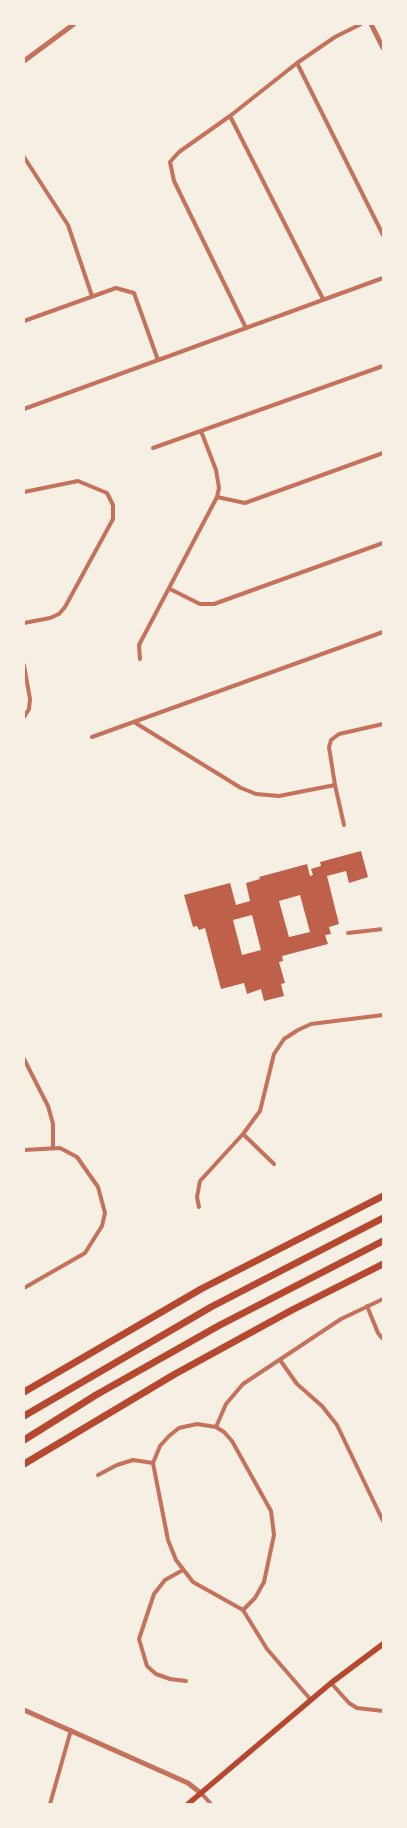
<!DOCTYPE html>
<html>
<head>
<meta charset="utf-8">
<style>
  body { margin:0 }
  #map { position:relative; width:407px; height:1828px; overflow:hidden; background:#f6efe4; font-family:"Titillium Web",sans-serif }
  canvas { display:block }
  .frame { position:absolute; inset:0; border:25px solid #f6efe4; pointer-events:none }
</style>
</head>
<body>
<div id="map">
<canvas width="407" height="1828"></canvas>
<div class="frame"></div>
</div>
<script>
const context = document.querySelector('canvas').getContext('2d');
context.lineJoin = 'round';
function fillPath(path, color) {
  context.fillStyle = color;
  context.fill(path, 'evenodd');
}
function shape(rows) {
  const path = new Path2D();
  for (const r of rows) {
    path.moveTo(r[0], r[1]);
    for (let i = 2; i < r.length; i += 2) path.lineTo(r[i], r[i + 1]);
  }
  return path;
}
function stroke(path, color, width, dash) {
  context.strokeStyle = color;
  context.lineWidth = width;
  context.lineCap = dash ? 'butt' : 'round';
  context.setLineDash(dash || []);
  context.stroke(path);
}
fillPath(shape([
  [361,851,368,877,349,883,346,871,327,876,339,924,329,927,331,934,325,935,328,944,282,956,283,961,279,962,285,983,281,984,284,996,264,1001,261,989,247,994,244,983,221,989,205,928,199,930,197,926,193,927,184,895,230,883,236,905,250,901,246,883,260,879,259,877,307,864,310,876,313,875,311,869,321,866,320,862],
  [300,895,310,932,289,937,279,901],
  [252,915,261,950,242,955,233,920]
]), '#bf614a');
stroke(shape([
  [297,63,383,235],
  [230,116,323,299],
  [24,157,68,225,92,296],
  [24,321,116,288,134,293,158,360],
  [246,328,174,181,170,162,179,152,230,116,297,63,335,37,361,24],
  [24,409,383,278],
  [153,448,383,366],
  [24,492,78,481,107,493,113,505,113,519,65,607,59,614,50,618,24,623],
  [217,497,245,503,383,453],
  [170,589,200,604,214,604,383,543],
  [140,659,139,645,217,497,219,488,216,470,201,431],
  [24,665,30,699,29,709,24,717],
  [134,722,241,788,256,794,279,796,335,785],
  [92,737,383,632],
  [344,825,335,785,329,747,331,740,339,734,383,724],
  [348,933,383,929],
  [24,1059,48,1106,53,1124,53,1148],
  [243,1134,274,1164],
  [24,1150,60,1148,77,1157,98,1187,105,1213,102,1226,85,1253,24,1288],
  [199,1207,197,1197,200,1181,243,1134,260,1111,274,1054,284,1039,298,1030,311,1024,383,1015],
  [367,1306,378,1333,383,1339],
  [280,1360,297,1384,322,1406,337,1425,383,1521],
  [216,1427,226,1404,243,1384,341,1319,383,1299],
  [98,1475,117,1465,133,1460,153,1463],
  [183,1570,165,1580,154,1594,139,1639,147,1666,156,1674,170,1679,186,1681],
  [243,1610,255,1598,264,1582,274,1535,271,1511,232,1441,224,1432,216,1427,197,1424,179,1428,169,1436,160,1446,153,1463,168,1540,176,1560,193,1582,243,1610,267,1649,311,1700],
  [331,1683,349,1703,357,1708,383,1711],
  [202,1794,211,1804],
  [50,1804,71,1730]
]), '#c5725c', 4);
stroke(shape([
  [371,24,383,48],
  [24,61,74,24],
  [24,1710,188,1783,202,1794]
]), '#c5725c', 5);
stroke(shape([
  [188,1804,331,1683,383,1644]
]), '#b5482f', 5.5);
stroke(shape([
  [24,1392,201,1289,383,1196],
  [24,1416,211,1307,383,1218],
  [24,1440,96,1395,220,1325,383,1241],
  [24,1464,175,1374,292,1310,383,1264]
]), '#b5482f', 7);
</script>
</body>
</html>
